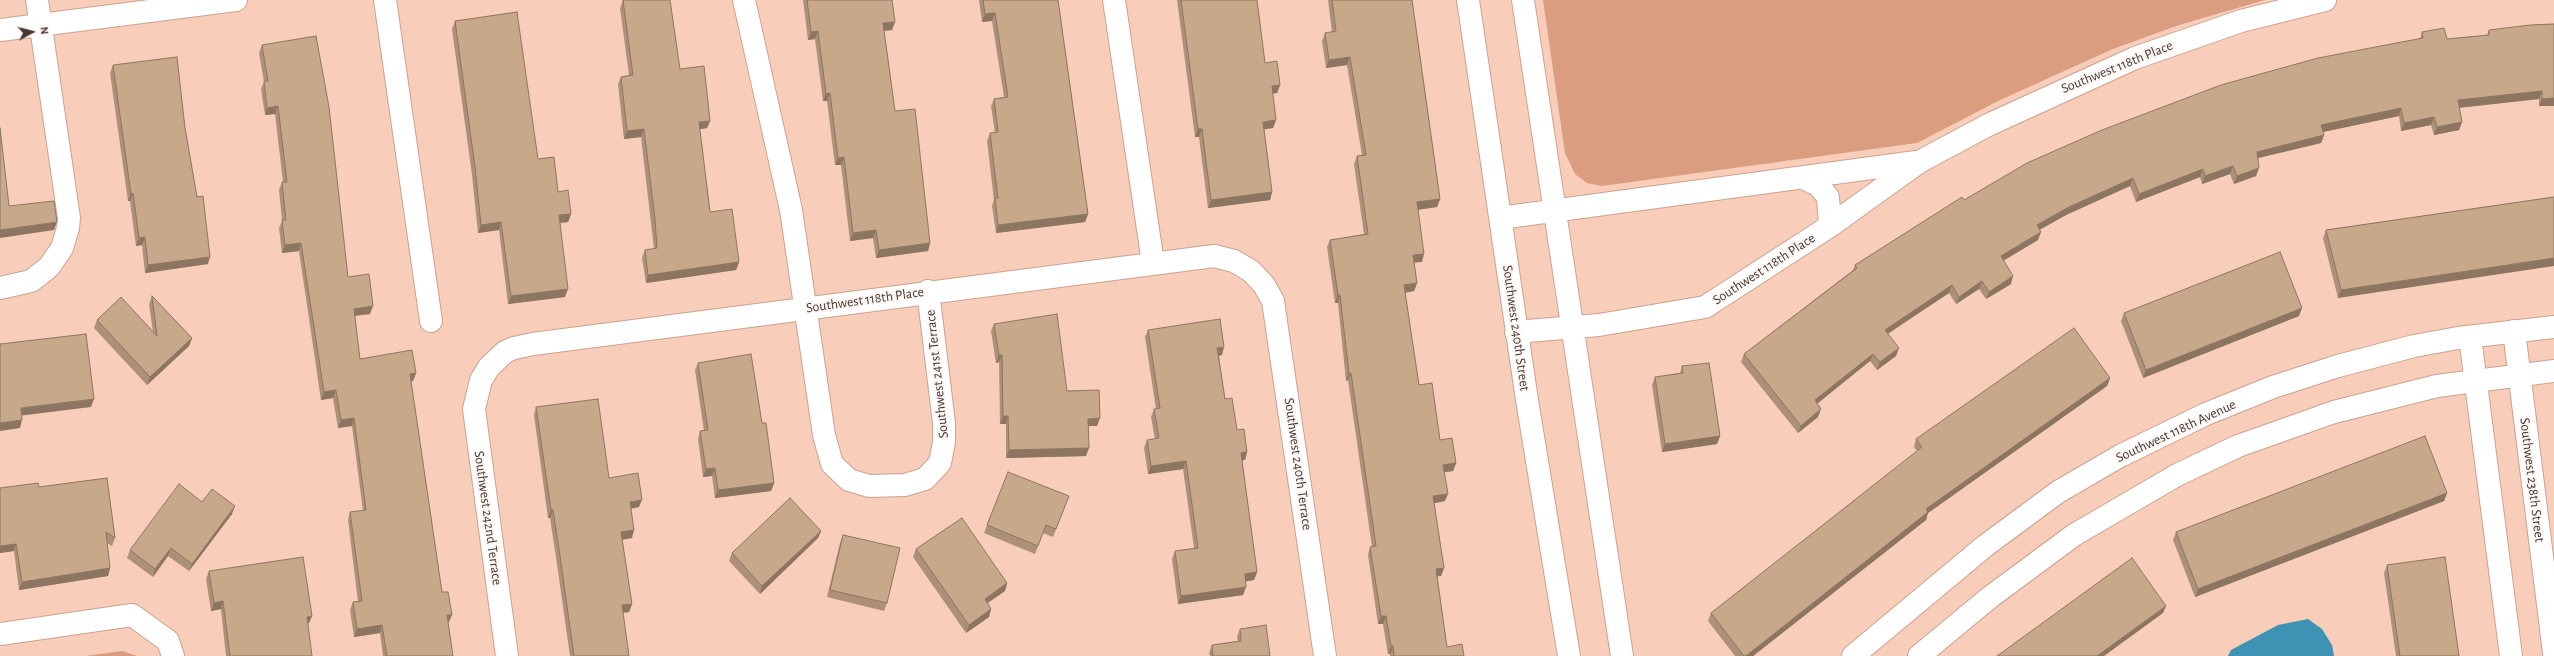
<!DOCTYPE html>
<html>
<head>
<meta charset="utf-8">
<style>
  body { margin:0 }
  #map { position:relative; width:2554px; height:656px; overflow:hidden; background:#f8cdb9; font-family:"Alegreya Sans",sans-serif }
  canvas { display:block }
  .north { position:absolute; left:12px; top:12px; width:40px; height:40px; -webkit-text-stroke:3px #fcf7f5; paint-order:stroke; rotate:83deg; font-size:11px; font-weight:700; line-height:16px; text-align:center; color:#48372f }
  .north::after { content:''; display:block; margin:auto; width:14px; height:18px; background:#48372f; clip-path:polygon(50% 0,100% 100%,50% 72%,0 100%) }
</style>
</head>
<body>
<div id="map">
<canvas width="2554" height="656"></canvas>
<div class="north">N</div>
</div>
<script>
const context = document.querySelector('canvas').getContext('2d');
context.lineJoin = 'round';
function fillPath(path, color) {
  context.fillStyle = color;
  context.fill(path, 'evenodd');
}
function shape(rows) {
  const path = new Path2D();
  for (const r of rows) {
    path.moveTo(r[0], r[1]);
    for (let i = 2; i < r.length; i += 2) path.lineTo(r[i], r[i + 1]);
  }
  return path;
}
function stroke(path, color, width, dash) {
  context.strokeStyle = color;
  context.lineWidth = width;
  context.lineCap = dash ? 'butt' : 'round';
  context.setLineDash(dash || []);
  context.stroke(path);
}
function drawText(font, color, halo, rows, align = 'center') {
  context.font = font + ' "Alegreya Sans",sans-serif';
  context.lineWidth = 4;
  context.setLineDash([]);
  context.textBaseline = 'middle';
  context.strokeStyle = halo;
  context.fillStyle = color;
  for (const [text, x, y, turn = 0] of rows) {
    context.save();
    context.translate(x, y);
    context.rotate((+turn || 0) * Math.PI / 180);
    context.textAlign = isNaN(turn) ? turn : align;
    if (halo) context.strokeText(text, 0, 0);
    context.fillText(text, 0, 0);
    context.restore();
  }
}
fillPath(shape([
  [1543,0,2265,0,2179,25,2113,49,2000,100,1917,143,1602,186,1587,183,1575,174,1565,153],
  [122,651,137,656,86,656,107,653]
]), '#db9d80');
fillPath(shape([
  [2308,619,2322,629,2332,645,2334,656,2228,656,2231,650,2278,625]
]), '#3e93b4');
const street = shape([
  [385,0,431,321],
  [744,0,791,210,824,435,832,464,849,480,869,486,905,485,925,479,940,463,944,442,944,423,928,291],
  [1114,0,1153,263],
  [1468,0,1527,400,1569,656],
  [1523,0,1622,656],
  [0,30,236,0],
  [1803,178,1818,185,1828,197,1830,226],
  [1500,218,1916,162],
  [0,288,31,281,49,267,62,248,68,228,69,218,37,0],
  [2514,331,2554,653],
  [1516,332,1599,325,1705,307,1830,226,1919,162,1988,125,2135,58,2241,21,2325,0],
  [2470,337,2511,656],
  [0,634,132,615,168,641,173,656],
  [507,656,474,409,481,380,489,367,505,352,514,348,533,344,1214,256,1234,261,1251,271,1264,285,1273,301,1325,656],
  [1853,656,1985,546,2058,492,2120,456,2206,414,2273,387,2338,366,2414,346,2458,338,2554,327],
  [1919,656,1989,598,2074,535,2177,475,2238,446,2334,412,2437,386,2554,371]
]);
stroke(street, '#cba28f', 24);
stroke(street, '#fff', 22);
fillPath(shape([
  [623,0,680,69,710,121,707,128,700,129,710,212,739,262,736,270,646,283,642,258,645,250,654,249,641,137,624,139,618,84,621,77,629,75,620,8],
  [803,0,892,0,892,30,884,31,895,111,930,243,928,251,876,258,873,238,850,241,841,165,835,165,827,101,823,101,815,39,808,40],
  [979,0,1058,0,1088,214,1085,222,996,233,992,206,994,200,987,141,990,133,995,133,991,106,994,99,1004,97,992,21,982,22],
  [1177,0,1257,0,1265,63,1280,85,1277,93,1272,93,1276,120,1273,128,1264,129,1272,192,1270,200,1208,208,1199,137,1195,137],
  [1328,0,1412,0,1440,199,1437,207,1418,210,1422,262,1414,262,1417,283,1414,291,1405,293,1419,385,1440,440,1456,463,1453,471,1444,472,1445,501,1434,503,1444,568,1441,576,1437,576,1447,647,1464,656,1390,656,1390,654,1388,654,1383,624,1378,624,1368,555,1370,547,1372,547,1348,380,1346,381,1338,303,1335,303,1327,247,1330,240,1364,234,1354,164,1357,156,1362,155,1347,65,1326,68,1322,41,1325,33,1332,32],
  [455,21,558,192,571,214,568,222,560,223,565,297,508,304,499,230,478,233,472,175,452,29],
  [2554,24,2554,106,2539,106,2539,99,2459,108,2462,122,2459,130,2434,135,2431,125,2401,131,2399,116,2323,132,2324,135,2321,143,2258,158,2256,176,2234,184,2230,174,2202,184,2200,177,2136,202,2130,186,2066,215,2039,230,2038,240,2003,260,2011,284,1986,299,1979,289,1956,304,1949,293,1888,334,1896,356,1877,370,1870,361,1817,403,1818,417,1798,433,1741,362,1744,354,1853,270,1855,265,1964,200,2420,39,2422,32,2447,39,2487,35,2489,30],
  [262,45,348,277,370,314,355,316,360,359,416,373,413,381,411,381,442,592,449,622,448,622,453,656,383,656,380,633,354,637,350,610,353,602,358,602,348,520,350,512,363,511,352,426,338,428,333,398,321,400,299,251,282,253,279,228,282,221,279,190,282,182,283,182,275,114,265,115,261,89,264,82,259,53],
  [113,65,185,128,208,264,145,273,142,245,136,246,130,201,128,201,110,73],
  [2554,197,2338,298,2323,238,2326,230],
  [152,296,192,338,189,346,147,385,94,328,97,320,153,332,149,304],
  [2124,313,2299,316,2143,378,2121,321],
  [994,324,1067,391,1097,426,1089,426,1086,456,1006,458,1006,424,1000,424,999,362,996,363,991,331],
  [1148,330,1222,355,1219,356,1225,399,1237,430,1247,452,1245,460,1242,460,1257,572,1254,580,1246,581,1243,595,1178,604,1172,559,1175,551,1194,548,1183,469,1148,474,1144,448,1147,440,1155,439,1151,417,1154,409,1156,409,1145,337],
  [698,363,762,423,774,483,771,491,715,498,712,476,703,477,698,439,700,431,704,431,695,370],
  [1682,366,1720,436,1717,444,1662,452,1652,385,1655,377,1680,373],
  [2110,378,2107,386,1928,513,1926,520,1753,656,1735,656,1708,621,1711,613,1917,451,1914,447,1916,439],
  [536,407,639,507,631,509,632,538,622,540,632,604,629,612,623,613,629,656,570,656,557,564,550,518,548,518,534,415],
  [107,478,115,538,112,546,107,543,110,568,108,576,19,590,14,551,0,553,0,488,39,487],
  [2447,493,2444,501,2195,597,2173,540,2176,532],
  [1069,496,1053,537,1043,533,1035,554,984,533,987,525],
  [202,502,232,514,189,571,168,556,153,577,127,558,130,550],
  [821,531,818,538,760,594,729,561,732,553],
  [843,535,887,603,884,611,827,597,840,543],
  [916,549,1007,583,1005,591,987,603,991,609,989,617,966,633,913,557],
  [2387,565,2459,656,2396,656,2384,573],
  [209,571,312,616,309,623,307,624,312,656,226,656,221,609,211,611,206,579],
  [1240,629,1270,656,1210,656,1209,653,1212,645,1238,641,1237,637]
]), '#ac9077');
fillPath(shape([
  [995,13,992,21,982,22,985,14],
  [895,22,892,30,881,31,883,23],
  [818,31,815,39,808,40,811,32],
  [1350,57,1347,65,1326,68,1329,60],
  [1280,85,1277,93,1269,94,1272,86],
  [2542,91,2539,99,2455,108,2458,100],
  [830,93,827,101,823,101,826,94],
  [2554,98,2554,106,2539,106,2542,99],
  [278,106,275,114,265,115,267,108],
  [2401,108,2399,116,2318,133,2321,125],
  [2434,117,2431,125,2401,131,2404,123],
  [1276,120,1273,128,1260,130,1263,122],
  [710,121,707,128,696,130,699,122],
  [2462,122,2459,130,2434,135,2437,127],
  [644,129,641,137,624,139,627,131],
  [1198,129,1202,129,1199,137,1195,137],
  [2324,135,2321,143,2254,159,2257,152],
  [844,157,841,165,835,165,838,158],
  [2233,166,2230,174,2202,184,2205,176],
  [2259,168,2256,176,2234,184,2237,176],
  [2203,169,2200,177,2136,202,2139,194],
  [2133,178,2130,186,2066,215,2034,233,2037,225,2069,207],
  [1272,192,1270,200,1208,208,1211,200],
  [133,193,130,201,128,201,131,194],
  [1440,199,1437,207,1414,210,1417,202],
  [571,214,568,222,556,223,559,215],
  [1088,214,1085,222,996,233,998,225],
  [57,222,54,230,0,238,0,230],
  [501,222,499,230,478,233,481,225],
  [876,230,873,238,850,241,853,233],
  [2041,232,2038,240,1998,264,2001,256],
  [145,237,142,245,136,246,139,238],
  [301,243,299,251,282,253,285,245],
  [930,243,928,251,876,258,879,250],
  [1424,254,1422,262,1410,263,1413,255],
  [210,257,208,264,145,273,148,265],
  [2554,258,2554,266,2338,298,2341,290],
  [739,262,736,270,646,283,648,275],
  [2013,276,2011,284,1986,299,1989,292],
  [1982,281,1979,289,1956,304,1959,297],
  [1417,283,1414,291,1401,293,1404,285],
  [1952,285,1949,293,1882,337,1885,330],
  [568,289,565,297,508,304,511,296],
  [1338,295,1340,295,1338,303,1335,303],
  [373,306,370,314,351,316,354,309],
  [2302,308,2299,316,2143,378,2146,370],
  [192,338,189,346,147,385,150,377],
  [1224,347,1222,355,1215,356,1217,348],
  [1899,348,1896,356,1877,370,1880,362],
  [1873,354,1870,361,1812,408,1815,400],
  [999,355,1002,355,999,362,996,363],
  [416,373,413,381,407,382,410,374],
  [1349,373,1351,373,1348,380,1346,381],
  [2110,378,2107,386,1928,513,1926,520,1753,656,1746,656,1926,509],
  [336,390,333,398,321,400,324,392],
  [94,399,91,407,18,416,21,408],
  [1821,409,1818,417,1798,433,1801,426],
  [1003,416,1008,416,1006,424,1000,424],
  [354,418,352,426,338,428,341,420],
  [1100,418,1097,426,1085,426,1088,419],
  [22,420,20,428,0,431,0,423],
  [1720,436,1717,444,1662,452,1665,444],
  [1089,448,1086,456,1006,458,1009,450],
  [1247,452,1245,460,1238,461,1241,453],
  [1186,461,1183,469,1148,474,1151,466],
  [1456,463,1453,471,1440,473,1443,465],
  [715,468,712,476,703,477,706,469],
  [774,483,771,491,715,498,718,490],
  [2447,493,2444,501,2195,597,2198,589],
  [1448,494,1445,501,1430,504,1433,496],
  [642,500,639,507,627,509,630,502],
  [235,506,232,514,189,571,192,564],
  [551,510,553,510,550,518,548,518],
  [634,530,632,538,618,540,621,532],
  [821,531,818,538,760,594,762,586],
  [16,544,14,551,0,553,0,546],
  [171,548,168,556,153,577,155,569],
  [110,568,108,576,19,590,22,582],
  [1444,568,1441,576,1433,577,1436,569],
  [1257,572,1254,580,1242,582,1245,574],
  [1007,583,1005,591,982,607,985,599],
  [1246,587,1243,595,1178,604,1181,596],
  [223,601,221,609,211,611,214,603],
  [632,604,629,612,619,613,622,605],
  [2166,606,2163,613,2104,656,2097,656],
  [991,609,989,617,966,633,969,625],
  [447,615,452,615,449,622,445,623],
  [312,616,309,623,304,624,307,617],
  [1381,616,1386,616,1383,624,1378,624],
  [382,625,380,633,354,637,357,629],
  [1391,646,1393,646,1390,654,1388,654]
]), '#8c7661');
const building = shape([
  [623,0,670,0,680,69,704,66,710,121,699,122,710,212,732,209,739,262,648,275,645,250,657,248,655,219,644,129,627,131,621,77,633,75,623,0],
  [807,0,892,0,895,22,883,23,895,111,915,109,930,243,879,250,876,230,853,233,844,157,838,158,830,93,826,94,818,31,811,32,807,0],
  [983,0,1058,0,1088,214,998,225,995,198,998,198,990,133,998,132,994,99,1008,97,995,13,985,14,983,0],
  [1181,0,1257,0,1265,63,1277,61,1280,85,1272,86,1276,120,1263,122,1272,192,1211,200,1202,129,1198,129,1181,0],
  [1332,0,1412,0,1440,199,1417,202,1424,254,1413,255,1417,283,1404,285,1419,385,1432,383,1440,440,1452,438,1456,463,1443,465,1448,494,1433,496,1444,568,1436,569,1447,647,1462,644,1464,656,1394,656,1393,646,1391,646,1386,616,1381,616,1370,547,1376,546,1351,373,1349,373,1340,295,1338,295,1330,240,1368,234,1357,156,1366,155,1350,57,1329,60,1325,33,1336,31,1332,0],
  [517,12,538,159,554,157,558,192,568,190,571,214,559,215,568,289,511,296,501,222,481,225,475,167,455,21,517,12],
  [2554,24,2554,98,2542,99,2542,91,2458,100,2462,122,2437,127,2434,117,2404,123,2401,108,2321,125,2324,135,2257,152,2259,168,2237,176,2233,166,2205,176,2203,169,2139,194,2133,178,2069,207,2037,225,2041,232,2001,256,2013,276,1989,292,1982,281,1959,297,1952,285,1885,330,1899,348,1880,362,1873,354,1815,400,1821,409,1801,426,1744,354,1857,268,1855,265,1962,197,1964,200,2027,163,2102,130,2221,85,2318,58,2423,38,2422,32,2444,28,2447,39,2489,35,2489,30,2530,25,2554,24],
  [316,36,329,107,348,277,369,274,373,306,354,309,360,359,412,350,416,373,410,374,442,592,448,592,452,615,447,615,453,656,387,656,382,625,357,629,353,602,362,601,350,512,366,510,354,418,341,420,336,390,324,392,301,243,285,245,282,220,286,220,282,182,287,182,278,106,267,108,264,81,268,81,262,45,316,36],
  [177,57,185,128,197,197,203,196,210,257,148,265,145,237,139,238,133,193,131,194,113,65,177,57],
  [0,128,9,206,54,201,57,222,0,230,0,128],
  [2554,197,2554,258,2341,290,2326,230,2554,197],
  [2280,252,2302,308,2146,370,2124,313,2280,252],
  [152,296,192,338,150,377,97,320,121,297,157,336,152,296],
  [1057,314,1067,391,1099,390,1100,418,1088,419,1089,448,1009,450,1008,416,1003,416,1002,355,999,355,994,324,1057,314],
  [1220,319,1224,347,1217,348,1225,399,1232,398,1237,430,1244,429,1247,452,1241,453,1257,572,1245,574,1246,587,1181,596,1175,551,1198,548,1186,461,1151,466,1147,440,1159,438,1154,409,1160,408,1148,330,1220,319],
  [2074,328,2110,378,1926,509,1928,512,1746,656,1744,656,1711,613,1922,447,1916,439,2074,328],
  [86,334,94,399,21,408,22,420,0,423,0,344,86,334],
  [751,354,762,423,766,423,774,483,718,490,715,468,706,469,700,431,708,430,698,363,751,354],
  [1709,363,1720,436,1665,444,1655,377,1683,373,1682,366,1709,363],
  [598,399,609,478,638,473,642,500,630,502,634,530,621,532,632,604,622,605,629,656,574,656,560,556,553,510,551,510,536,407,598,399],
  [2425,436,2447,493,2198,589,2176,532,2425,436],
  [1008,472,1069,496,1056,529,1046,525,1038,546,987,525,1008,472],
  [107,478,115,538,106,532,110,568,22,582,16,544,0,546,0,488,38,483,39,487,107,478],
  [179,484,202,502,212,489,235,506,192,564,171,548,155,569,130,550,179,484],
  [790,498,821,531,762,586,732,553,790,498],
  [962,518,1007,583,985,599,991,609,969,625,916,549,962,518],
  [843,535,900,548,887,603,830,590,843,535],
  [303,557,312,616,307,617,312,656,230,656,223,601,214,603,209,571,303,557],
  [2445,557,2459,656,2400,656,2387,565,2445,557],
  [2132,558,2166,606,2097,656,1997,656,2132,558],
  [1266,625,1270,656,1213,656,1212,645,1241,641,1240,629,1266,625]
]);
fillPath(building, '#c8a88a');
stroke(building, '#8c7661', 1);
drawText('14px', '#48372f', '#fcf7f5', [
  ["Southwest 118th Place",2117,67,-22],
  ["Southwest 118th Place",1764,269,-33],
  ["Southwest 118th Place",865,300,-8],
  ["Southwest 240th Street",1516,328,82],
  ["Southwest 241st Terrace",937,374,-96],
  ["Southwest 118th Avenue",2176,431,-25],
  ["Southwest 240th Terrace",1298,464,82],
  ["Southwest 238th Street",2532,480,83],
  ["Southwest 242nd Terrace",488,518,82]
]);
</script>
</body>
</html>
